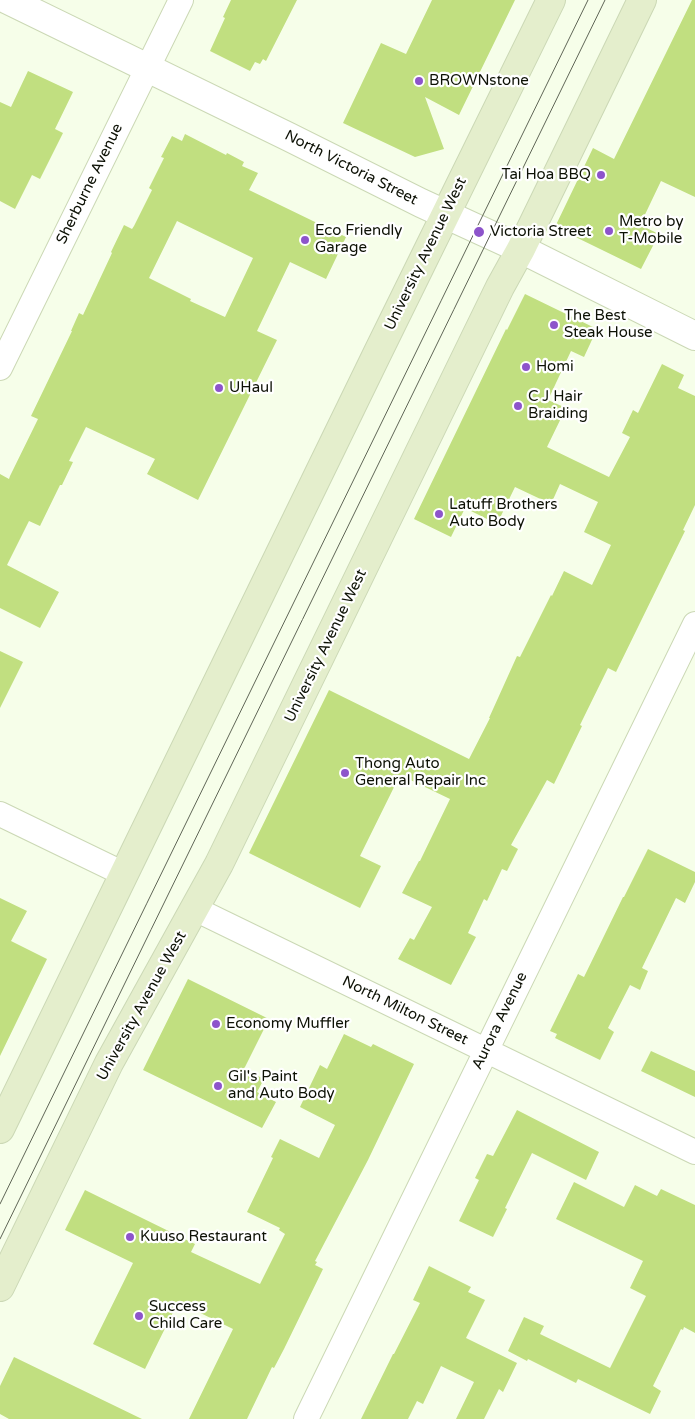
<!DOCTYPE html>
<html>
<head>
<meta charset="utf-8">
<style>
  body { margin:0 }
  canvas { display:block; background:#f6fee9 }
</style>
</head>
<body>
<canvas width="695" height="1419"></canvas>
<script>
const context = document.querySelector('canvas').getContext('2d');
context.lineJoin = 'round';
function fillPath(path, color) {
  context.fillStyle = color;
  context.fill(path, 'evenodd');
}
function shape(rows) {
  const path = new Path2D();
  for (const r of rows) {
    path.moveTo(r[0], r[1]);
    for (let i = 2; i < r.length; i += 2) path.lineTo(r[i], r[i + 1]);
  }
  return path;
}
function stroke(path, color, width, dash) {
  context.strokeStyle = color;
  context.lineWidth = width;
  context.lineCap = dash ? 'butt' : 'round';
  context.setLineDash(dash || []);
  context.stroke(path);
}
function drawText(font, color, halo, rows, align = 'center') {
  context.font = font + ' "Varela Round",sans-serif';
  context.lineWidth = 4.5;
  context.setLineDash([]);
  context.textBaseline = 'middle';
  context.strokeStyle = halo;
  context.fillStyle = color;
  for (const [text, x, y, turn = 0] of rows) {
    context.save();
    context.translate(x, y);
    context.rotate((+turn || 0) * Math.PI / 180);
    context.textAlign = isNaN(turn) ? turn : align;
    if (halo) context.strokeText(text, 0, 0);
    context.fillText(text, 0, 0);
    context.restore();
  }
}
fillPath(shape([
  [231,0,297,0,266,61,263,59,260,64,255,62,250,71,210,51,225,18,223,17],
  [432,0,515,0,459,115,425,97,444,149,415,157,343,123,381,43,406,54],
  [692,0,695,0,695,197,661,181,640,225,659,234,641,269,555,227,593,148,614,159],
  [28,71,73,92,55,129,63,133,40,179,32,175,15,209,0,201,0,102,11,107],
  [185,134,226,155,227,153,244,162,242,166,258,173,249,190,346,237,326,279,290,262,257,331,277,340,198,500,147,474,155,459,86,427,69,461,73,462,62,485,60,485,40,526,29,521,7,565,59,592,40,628,0,608,0,474,9,479,10,476,38,419,31,416,72,331,71,331,79,313,83,315,112,253,111,252,124,225,132,229,134,226,152,190,149,188,164,158,161,157,172,136,182,141],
  [177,221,253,258,225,317,190,301,191,299,149,278],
  [525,294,597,329,584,357,571,351,548,400,566,408,547,447,609,477,630,437,622,433,633,410,638,413,662,364,684,375,678,388,695,396,695,505,683,530,685,531,616,672,608,668,580,725,582,726,554,784,547,780,511,845,518,849,507,871,502,869,487,901,484,899,468,933,476,937,451,985,398,959,410,938,414,940,432,907,402,893,419,861,420,861,450,799,400,775,360,856,381,866,360,908,249,853,329,690,469,759,490,718,489,718,517,656,520,657,551,595,552,596,564,571,592,585,611,545,584,532,598,502,560,484,551,504,515,487,497,524,465,508,451,537,414,519,506,329,507,330],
  [0,651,23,662,0,708],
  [648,849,695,872,695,882,685,903,676,898,642,968,648,971,640,990,630,985,608,1028,614,1032,600,1060,555,1038,557,1034,550,1031,578,974,584,977,623,897,624,897],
  [0,898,27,911,11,941,47,959,0,1056],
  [188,979,269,1019,244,1069,264,1079,257,1092,276,1102,262,1128,143,1070],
  [344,1034,371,1047,373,1044,414,1064,368,1160,315,1261,317,1262,315,1265,323,1269,284,1349,274,1368,272,1367,247,1419,189,1419,233,1329,178,1302,145,1369,93,1344,133,1263,65,1230,85,1190,195,1244,191,1252,260,1284,285,1234,279,1230,280,1228,247,1212,273,1158,271,1157,280,1139,319,1158,335,1125,300,1107,320,1065,327,1069],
  [651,1051,695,1071,695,1097,641,1071],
  [517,1110,599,1152,586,1180,532,1153,505,1208,507,1209,493,1237,459,1221,479,1180,475,1178,487,1154,493,1156],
  [574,1182,624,1207,635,1185,657,1196,661,1189,695,1205,695,1333,684,1327,683,1330,681,1329,653,1386,661,1391,650,1414,578,1379,576,1383,528,1359,527,1361,508,1351,524,1317,544,1326,540,1334,610,1368,646,1296,630,1288,643,1261,556,1219],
  [429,1266,471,1287,468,1292,485,1300,466,1338,517,1363,503,1392,499,1389,484,1419,456,1419,474,1382,441,1366,423,1404,417,1401,408,1419,361,1419,393,1354,394,1354,420,1303,413,1300],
  [14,1357,142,1419,9,1419,0,1414,0,1386]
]), '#c1df80');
const minor = shape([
  [0,368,181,0],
  [0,814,124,874],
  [195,909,695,1152],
  [306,1419,695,624]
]);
const tertiary = shape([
  [8,0,289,137,421,203,521,249,695,336]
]);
const secondary = shape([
  [0,1129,378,352,551,0],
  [0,1287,109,1063,219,864,500,287,521,249,642,0]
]);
stroke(minor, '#cbd8b5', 26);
stroke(tertiary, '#cbd8b5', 30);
stroke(secondary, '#cbd8b5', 30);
stroke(minor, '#fff', 24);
stroke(tertiary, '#fff', 28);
stroke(secondary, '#e4eecc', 28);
stroke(shape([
  [0,1204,588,0],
  [0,1239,605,0]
]), '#5f6556', 1);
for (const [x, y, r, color] of [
  [419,81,5,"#8d54cb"],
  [601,175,5,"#8d54cb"],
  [609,231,5,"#8d54cb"],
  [479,232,6,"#8d54cb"],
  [305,240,5,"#8d54cb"],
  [554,325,5,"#8d54cb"],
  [526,367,5,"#8d54cb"],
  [219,388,5,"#8d54cb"],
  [518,406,5,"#8d54cb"],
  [439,514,5,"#8d54cb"],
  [345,773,5,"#8d54cb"],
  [216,1024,5,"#8d54cb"],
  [218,1086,5,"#8d54cb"],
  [130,1237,5,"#8d54cb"],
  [139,1316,5,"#8d54cb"]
]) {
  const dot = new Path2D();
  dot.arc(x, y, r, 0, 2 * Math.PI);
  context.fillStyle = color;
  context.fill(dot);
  stroke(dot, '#fff', 2);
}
drawText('15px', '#0d1105', '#fff', [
  ["BROWNstone",429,81],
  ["Tai Hoa BBQ",591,175,"right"],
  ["Metro by",619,222],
  ["T-Mobile",619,239],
  ["Eco Friendly",315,231],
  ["Garage",315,248],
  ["Victoria Street",490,232],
  ["The Best",564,316],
  ["Steak House",564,333],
  ["Homi",536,367],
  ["UHaul",229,388],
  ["C J Hair",528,397],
  ["Braiding",528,414],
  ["Latuff Brothers",449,505],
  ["Auto Body",449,522],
  ["Thong Auto",355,764],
  ["General Repair Inc",355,781],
  ["Economy Muffler",226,1024],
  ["Gil's Paint",228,1077],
  ["and Auto Body",228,1094],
  ["Kuuso Restaurant",140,1237],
  ["Success",149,1307],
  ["Child Care",149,1324]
], 'left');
drawText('15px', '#0d1105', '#fff', [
  ["North Victoria Street",351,168,27],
  ["Sherburne Avenue",90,184,-64],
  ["University Avenue West",426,254,-64],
  ["University Avenue West",326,646,-64],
  ["University Avenue West",142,1006,-61],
  ["North Milton Street",405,1011,26],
  ["Aurora Avenue",500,1021,-64]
]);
</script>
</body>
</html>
